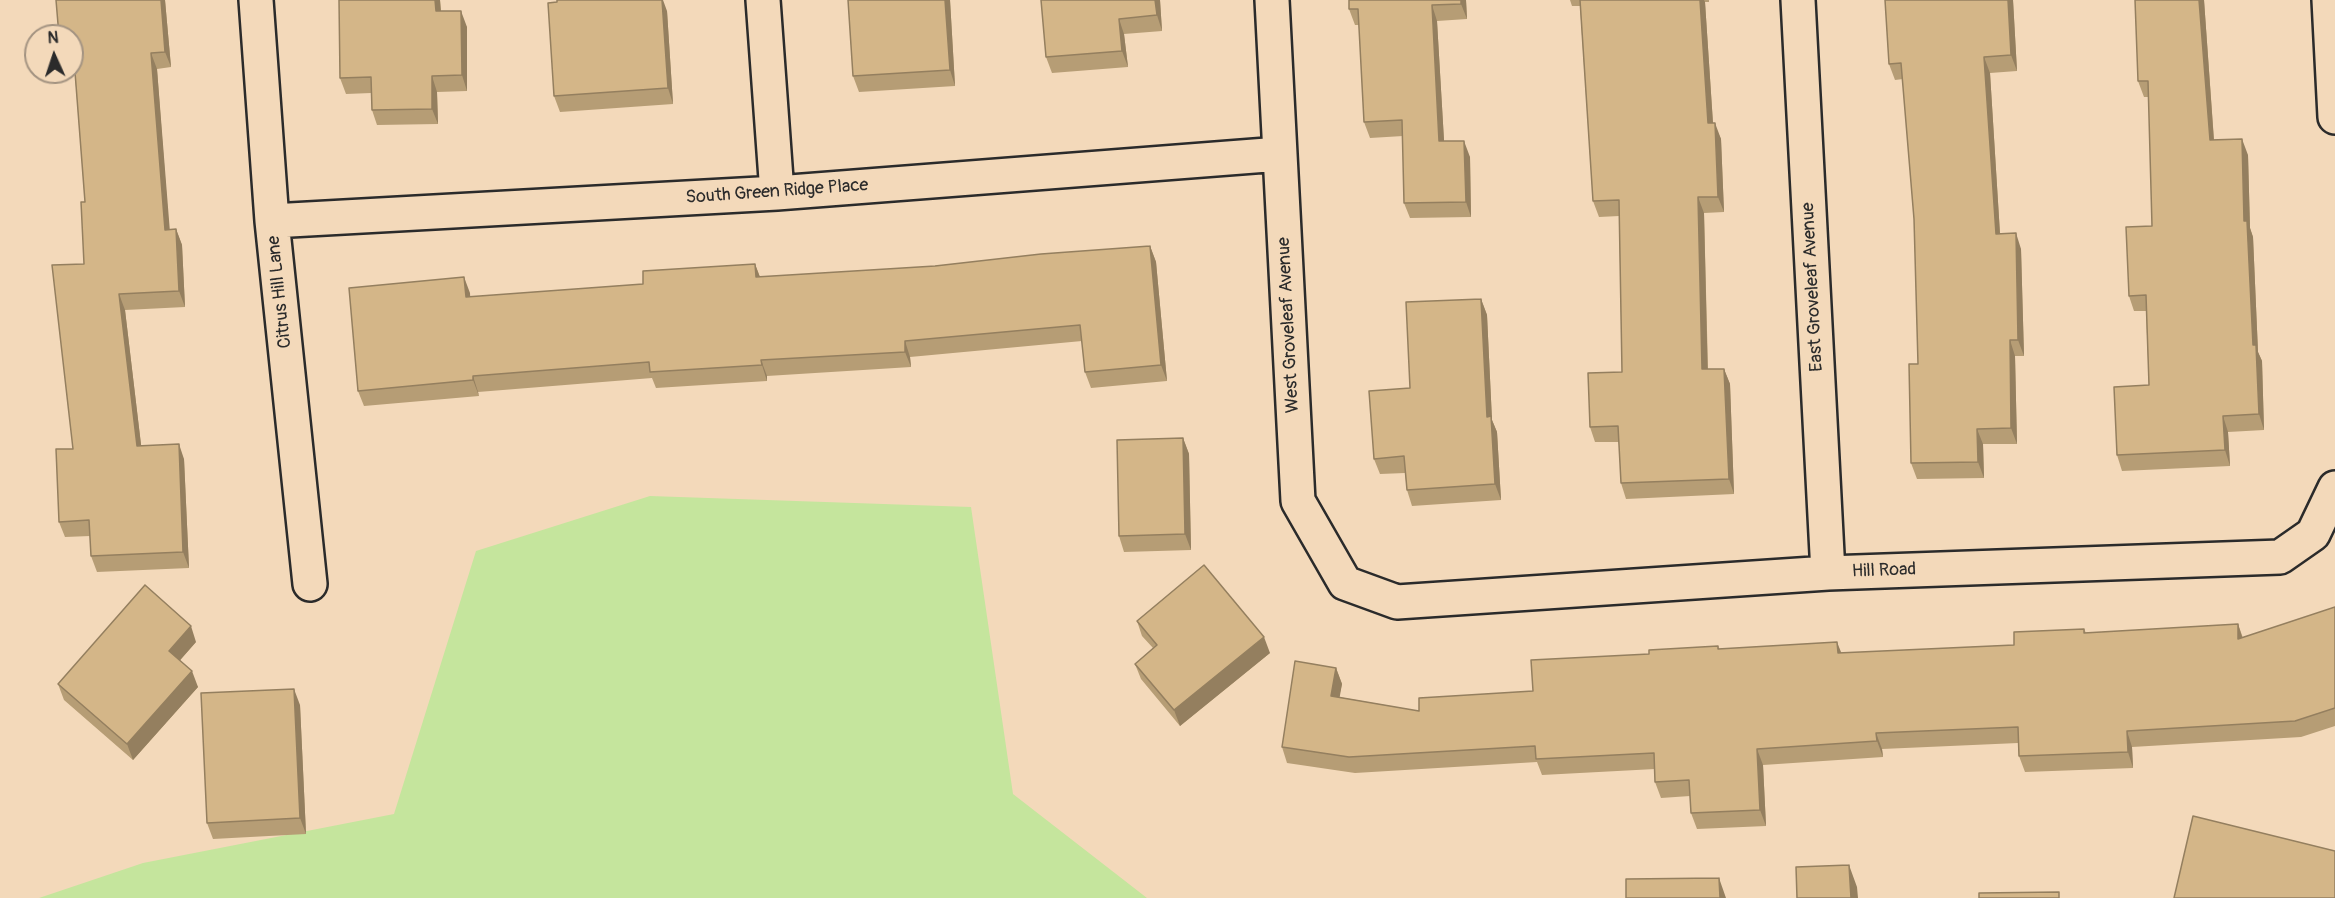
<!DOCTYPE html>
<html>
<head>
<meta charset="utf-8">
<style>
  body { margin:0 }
  #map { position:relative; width:2335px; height:898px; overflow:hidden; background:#f3d9ba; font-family:Pangolin,sans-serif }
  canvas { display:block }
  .north { position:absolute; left:24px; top:24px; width:60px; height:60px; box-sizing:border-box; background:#f3d9ba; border:2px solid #a39381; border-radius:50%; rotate:357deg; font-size:16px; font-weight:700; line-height:24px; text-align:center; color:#2b2b2b }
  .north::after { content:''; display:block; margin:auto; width:21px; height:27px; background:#2b2b2b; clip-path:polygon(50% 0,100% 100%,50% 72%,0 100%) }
</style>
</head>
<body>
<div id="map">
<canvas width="2335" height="898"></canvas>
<div class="north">N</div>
</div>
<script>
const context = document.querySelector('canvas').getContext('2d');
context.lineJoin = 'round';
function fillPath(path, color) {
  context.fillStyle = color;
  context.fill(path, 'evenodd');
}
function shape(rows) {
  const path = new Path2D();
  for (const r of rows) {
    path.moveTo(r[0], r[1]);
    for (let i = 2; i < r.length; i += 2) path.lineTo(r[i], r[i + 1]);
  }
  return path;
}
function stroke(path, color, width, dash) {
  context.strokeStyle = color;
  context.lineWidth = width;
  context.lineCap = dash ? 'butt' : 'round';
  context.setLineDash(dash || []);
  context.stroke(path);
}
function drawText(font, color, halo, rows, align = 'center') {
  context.font = font + ' Pangolin,sans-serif';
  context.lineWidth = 4.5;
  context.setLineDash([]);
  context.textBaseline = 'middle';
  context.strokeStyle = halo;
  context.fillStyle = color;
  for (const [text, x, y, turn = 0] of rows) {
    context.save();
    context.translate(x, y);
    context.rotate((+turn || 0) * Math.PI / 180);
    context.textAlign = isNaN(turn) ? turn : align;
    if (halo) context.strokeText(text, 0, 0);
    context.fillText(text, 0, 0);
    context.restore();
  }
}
fillPath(shape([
  [650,496,971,507,1013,794,1147,898,39,898,143,863,394,814,476,551]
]), '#c5e59d');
const minor = shape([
  [256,0,272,221,310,584],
  [763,0,777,193],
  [1272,0,1298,501,1345,583,1397,602,1828,573,2280,557,2313,534,2335,488],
  [1798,0,1828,573],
  [2329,0,2335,117],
  [272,221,777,193,1280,154]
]);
stroke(minor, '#2b2b2b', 38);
stroke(minor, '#f3d9ba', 33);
fillPath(shape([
  [165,0,171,67,157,69,169,229,176,229,182,245,185,307,125,310,141,445,184,459,189,568,97,572,91,556,90,536,65,537,59,522,73,449,84,264,85,202,75,75,66,76,65,72,72,72,72,36],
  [440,0,441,11,467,27,467,91,437,92,438,124,377,125,372,110,371,93,346,94,340,78],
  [848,0,950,0,955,86,859,92,853,76],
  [1041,0,1160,0,1162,31,1124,34,1128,67,1052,73,1046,57],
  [1466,0,1467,19,1437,21,1444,141,1470,157,1471,217,1410,218,1404,203,1403,136,1370,138,1364,122,1359,25,1355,25,1349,9],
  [1570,0,1709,0,1709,2,1705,2,1713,123,1721,139,1724,212,1704,213,1708,369,1724,369,1730,384,1734,494,1626,499,1621,483,1619,442,1595,442,1590,427,1622,372,1619,216,1599,217,1593,201,1580,6,1572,6],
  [1885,0,2013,0,2017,71,1990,73,2000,234,2021,249,2024,356,2015,356,2017,444,1983,444,1984,478,1917,479,1911,463,1918,364,1914,219,1903,79,1895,80,1889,64],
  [2135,0,2204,0,2214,140,2248,155,2250,228,2253,237,2258,352,2262,361,2264,430,2228,432,2230,466,2122,471,2117,455,2149,385,2146,311,2134,311,2129,296,2152,226,2149,97,2144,97,2138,81],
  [667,11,673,104,560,112,554,96],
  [1150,246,1156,262,1167,381,1091,388,1085,372,1082,341,910,357,911,367,767,376,767,381,656,388,652,378,478,392,479,396,364,406,358,391,470,293,470,297,643,284,755,264,760,277,935,266],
  [1481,299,1487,315,1492,420,1497,432,1501,500,1412,506,1407,490,1405,473,1380,474,1374,459,1410,388],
  [1183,438,1189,454,1191,550,1124,552,1119,536],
  [2335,607,2335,726,2301,737,2132,747,2133,768,2025,772,2019,756,2018,743,1882,749,1883,757,1763,765,1766,826,1697,829,1691,813,1690,796,1661,798,1655,782,1655,769,1542,775,1537,762,1355,773,1287,763,1282,747,1336,668,1342,684,1339,697,1419,711,1533,691,1649,654,1718,646,1719,649,1841,653,2014,645,2084,629,2086,633,2238,624,2243,638],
  [1137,621,1270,653,1180,726,1141,679,1135,664,1153,648,1142,636],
  [196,642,180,660,198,687,133,760,64,700,58,684],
  [300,705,306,834,213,839,207,823]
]), '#b69d75');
fillPath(shape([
  [161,0,165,0,171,67,165,52],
  [435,0,440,0,442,27,436,11],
  [662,0,663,0,667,11,673,104,668,88],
  [945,0,950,0,955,86,950,70],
  [1155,0,1160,0,1162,31,1157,15],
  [1461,0,1466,0,1467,19,1461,4],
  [1700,0,1704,0,1705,2,1714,139,1708,123],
  [2008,0,2013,0,2017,71,2011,55],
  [2199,0,2204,0,2215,156,2210,140],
  [1432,5,1437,21,1445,157,1439,141],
  [461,11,467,27,467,91,462,75],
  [1119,19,1124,34,1128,67,1122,51],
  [151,53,157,69,171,245,165,230],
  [1984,57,1990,73,2001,250,1996,234],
  [432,76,437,92,438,124,432,109],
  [1715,123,1721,139,1724,212,1718,197],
  [2242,139,2248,155,2250,228,2253,237,2258,352,2262,361,2264,430,2259,414,2253,345,2244,221],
  [1464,141,1470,157,1471,217,1466,202],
  [1698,197,1704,213,1708,385,1702,369],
  [176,229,182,245,185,307,179,291],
  [2016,233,2021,249,2024,356,2018,340],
  [1150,246,1156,262,1167,381,1161,365],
  [755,264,761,280,756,277],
  [464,277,470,293,471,313,466,297],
  [119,294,125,310,143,461,137,446],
  [1481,299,1487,315,1492,420,1497,432,1501,500,1495,484,1487,417],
  [2010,340,2015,356,2017,444,2011,428],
  [905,341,910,357,911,367,905,352],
  [761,360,767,376,767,381,762,365],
  [1724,369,1730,384,1734,494,1729,479],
  [473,376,478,392,479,396,473,380],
  [2223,416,2228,432,2230,466,2225,450],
  [1977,429,1983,444,1984,478,1978,462],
  [1183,438,1189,454,1191,550,1185,534],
  [179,444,184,459,189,568,183,552],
  [2238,624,2243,640,2238,639],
  [191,626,196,642,175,666,169,651],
  [1264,637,1270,653,1180,726,1174,710],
  [1837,642,1843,657,1838,653],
  [1336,668,1342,684,1337,712,1331,696],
  [192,671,198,687,133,760,127,744],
  [294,689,300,705,306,834,300,818],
  [2127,731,2132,747,2133,768,2128,752],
  [1876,733,1882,749,1883,757,1877,741],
  [1757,749,1763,765,1766,826,1760,810],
  [1849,865,1857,887,1858,898,1851,898],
  [1719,878,1726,898,1720,898]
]), '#947f5f');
const building = shape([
  [56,0,161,0,165,52,151,53,165,230,176,229,179,291,119,294,137,446,179,444,183,552,91,556,89,520,59,522,56,449,73,449,52,265,84,264,81,202,85,202,74,59,72,59,72,36,59,36,56,0],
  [339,0,435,0,436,11,461,11,462,75,432,76,432,109,372,110,371,77,340,78,339,0],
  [557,0,662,0,668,88,554,96,548,3,557,2,557,0],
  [848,0,945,0,950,70,853,76,848,0],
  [1041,0,1155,0,1157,15,1119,19,1122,51,1046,57,1041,0],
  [1349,0,1461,0,1461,4,1432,5,1439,141,1464,141,1466,202,1404,203,1402,120,1364,122,1358,9,1349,9,1349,0],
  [1580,0,1700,0,1708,123,1715,123,1718,197,1698,197,1702,369,1724,369,1729,479,1621,483,1618,426,1590,427,1588,373,1622,372,1619,200,1593,201,1580,0],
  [1885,0,2008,0,2011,55,1984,57,1996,234,2016,233,2018,340,2010,340,2011,428,1977,429,1978,462,1911,463,1909,364,1918,364,1914,219,1901,63,1889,64,1885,0],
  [2135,0,2199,0,2210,140,2242,139,2244,221,2247,221,2253,345,2256,345,2259,414,2223,416,2225,450,2117,455,2114,387,2149,385,2146,295,2129,296,2126,227,2152,226,2148,81,2138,81,2135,0],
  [1150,246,1161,365,1085,372,1080,325,905,341,905,352,761,360,762,365,650,372,649,362,473,376,473,380,358,391,349,288,464,277,466,297,643,284,643,271,755,264,756,277,935,266,1041,254,1150,246],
  [1481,299,1487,417,1491,416,1495,484,1407,490,1404,456,1374,459,1369,391,1410,388,1406,302,1481,299],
  [1183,438,1185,534,1119,536,1117,440,1183,438],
  [1204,565,1264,637,1174,710,1135,664,1157,645,1137,621,1204,565],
  [145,585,191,626,169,651,192,671,127,744,58,684,145,585],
  [2335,607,2335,708,2295,721,2127,731,2128,752,2019,756,2018,727,1876,733,1877,741,1757,749,1760,810,1691,813,1689,780,1655,782,1654,753,1536,759,1535,746,1349,757,1282,747,1295,661,1336,668,1331,696,1419,711,1419,698,1533,691,1531,660,1649,654,1649,650,1718,646,1718,649,1837,642,1838,653,2014,645,2014,632,2084,629,2084,633,2238,624,2238,639,2335,607],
  [294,689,300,818,207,823,201,693,294,689],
  [2193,816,2335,851,2335,898,2174,898,2193,816],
  [1849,865,1851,898,1797,898,1796,867,1849,865],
  [1719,878,1720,898,1626,898,1626,879,1719,878],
  [2059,892,2059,898,1979,898,1979,893,2059,892]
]);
fillPath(building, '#d4b688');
stroke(building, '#947f5f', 1.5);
drawText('18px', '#2b2b2b', '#f3d9ba', [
  ["South Green Ridge Place",777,192,-4],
  ["East Groveleaf Avenue",1813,287,-93],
  ["Citrus Hill Lane",280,292,-96],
  ["West Groveleaf Avenue",1289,325,-93],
  ["Hill Road",1884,571,-2]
]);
</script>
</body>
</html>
